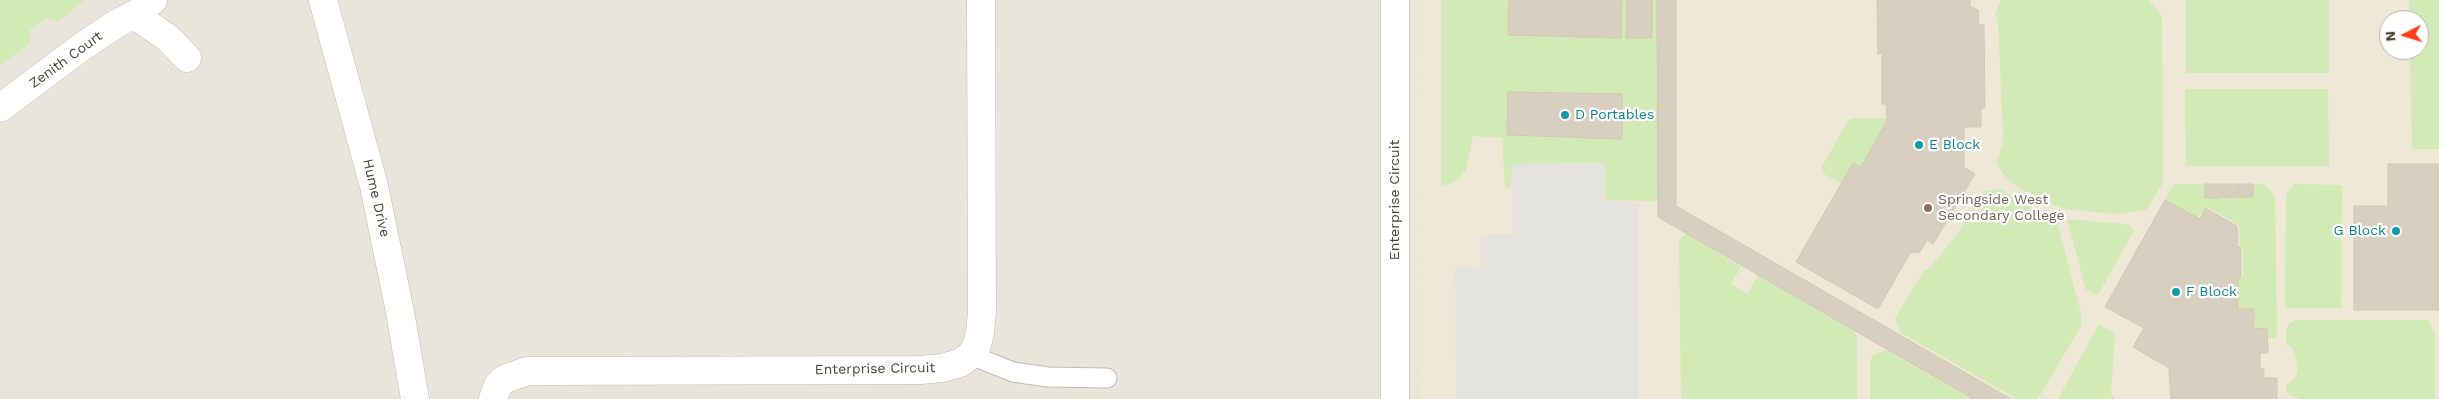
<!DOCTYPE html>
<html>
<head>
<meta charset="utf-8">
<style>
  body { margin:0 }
  #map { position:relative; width:2439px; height:399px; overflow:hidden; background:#f6f3ec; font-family:"Work Sans",sans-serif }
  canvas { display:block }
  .north { position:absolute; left:2379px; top:10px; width:50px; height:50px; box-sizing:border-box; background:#fff; border:1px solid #b7b4b0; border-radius:50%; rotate:265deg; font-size:14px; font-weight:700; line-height:20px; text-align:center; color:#4b4439 }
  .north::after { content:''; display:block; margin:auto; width:18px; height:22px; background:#fc3f1d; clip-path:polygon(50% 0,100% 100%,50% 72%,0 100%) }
</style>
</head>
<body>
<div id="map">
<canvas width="2439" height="399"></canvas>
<div class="north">N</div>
</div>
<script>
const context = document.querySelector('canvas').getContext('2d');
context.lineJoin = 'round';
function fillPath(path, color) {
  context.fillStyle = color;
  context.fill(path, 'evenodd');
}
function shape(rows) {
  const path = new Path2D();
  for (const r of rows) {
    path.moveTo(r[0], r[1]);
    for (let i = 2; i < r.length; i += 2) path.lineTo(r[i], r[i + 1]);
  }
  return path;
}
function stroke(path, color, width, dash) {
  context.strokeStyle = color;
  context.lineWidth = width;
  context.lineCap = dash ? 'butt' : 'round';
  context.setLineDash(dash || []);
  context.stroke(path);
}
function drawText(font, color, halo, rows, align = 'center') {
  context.font = font + ' "Work Sans",sans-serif';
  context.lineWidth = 4.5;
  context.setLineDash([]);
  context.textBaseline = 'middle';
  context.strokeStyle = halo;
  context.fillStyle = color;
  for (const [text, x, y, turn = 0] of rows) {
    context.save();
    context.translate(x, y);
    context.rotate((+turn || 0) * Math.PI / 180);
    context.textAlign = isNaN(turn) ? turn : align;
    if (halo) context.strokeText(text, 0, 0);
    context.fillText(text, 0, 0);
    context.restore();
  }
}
fillPath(shape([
  [0,0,1417,0,1418,399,0,399]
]), '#eae5da');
fillPath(shape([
  [1417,0,2439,0,2439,399,1418,399],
  [2389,20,2419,20,2419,50,2389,50]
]), '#efe8d6');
fillPath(shape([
  [0,0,85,0,58,21,46,18,30,30,30,43,0,66],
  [1441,0,1657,0,1658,201,1605,200,1605,163,1512,164,1511,189,1505,187,1502,138,1473,136,1466,170,1457,181,1441,187],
  [2001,0,2149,0,2162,16,2163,183,2146,210,2114,214,2064,209,2040,200,2013,184,2005,176,1996,163,2002,146,2003,134,1998,20,1995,14],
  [2186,0,2329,0,2329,73,2186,73],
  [2409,0,2439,0,2439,149,2412,149,2410,50,2419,50,2419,20,2410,20],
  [2185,89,2328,89,2329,166,2186,166],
  [1852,118,1886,118,1887,121,1861,167,1853,163,1841,183,1824,174,1822,167,1848,120],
  [2174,184,2264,184,2275,196,2277,338,2268,338,2267,328,2255,329,2254,310,2238,310,2238,277,2243,276,2243,247,2240,246,2239,225,2205,206,2198,218,2165,199],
  [2294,184,2342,185,2341,308,2285,308,2286,195],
  [2000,189,2038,212,2052,216,2057,221,2081,313,2081,326,2038,399,2017,399,1901,333,1895,318,1924,271,1930,268,1961,229,1982,191],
  [2067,219,2123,224,2129,225,2134,230,2098,295,2086,290],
  [1688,234,1741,267,1731,284,1747,294,1758,275,1854,331,1857,336,1857,399,1681,399,1679,240,1684,235],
  [2296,320,2428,320,2435,334,2435,399,2299,399,2286,393,2286,386,2295,378,2298,371,2295,355,2291,347,2286,344,2286,330,2290,323],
  [2099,324,2115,334,2111,394,2114,399,2058,399],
  [1886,350,1971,399,1870,399,1870,363,1872,356]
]), '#d2eab5');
fillPath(shape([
  [1605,163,1605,200,1639,203,1638,399,1456,399,1455,268,1481,267,1480,235,1512,234,1512,164]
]), '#e5e3e0');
const building = shape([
  [1509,0,1622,0,1621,38,1508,35,1509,0],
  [1627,0,1652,0,1652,38,1626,38,1627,0],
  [1657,0,1676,0,1676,206,2011,399,1973,399,1658,217,1657,0],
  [1877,0,1970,0,1970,6,1978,10,1979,25,1984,25,1985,108,1981,108,1981,127,1964,127,1964,167,1975,174,1933,244,1927,240,1920,252,1910,253,1878,309,1796,262,1853,163,1861,167,1887,121,1886,104,1882,104,1882,53,1878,54,1877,0],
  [1508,92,1622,94,1622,139,1507,135,1508,92],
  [2388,164,2439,164,2439,310,2354,310,2354,206,2388,206,2388,164],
  [2205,184,2220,184,2221,198,2205,198,2205,184],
  [2222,184,2237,184,2237,197,2222,197,2222,184],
  [2238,184,2253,184,2253,197,2238,197,2238,184],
  [2165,200,2200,219,2205,208,2237,226,2238,248,2241,247,2241,277,2238,277,2238,309,2254,309,2254,329,2267,328,2268,353,2260,353,2260,367,2264,370,2264,378,2277,378,2277,399,2171,399,2169,368,2133,347,2144,328,2105,307,2165,200]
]);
fillPath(building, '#d8cfc1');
stroke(building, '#d3c7b4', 1);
const service = shape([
  [971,355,1013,372,1048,377,1107,378]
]);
const minor = shape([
  [1395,0,1395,399],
  [134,15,168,38,187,58],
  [0,108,83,46,116,24,141,11,153,0],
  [493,399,498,385,505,379,527,371,920,370,942,368,960,363,971,355,977,345,980,332,982,313,981,0]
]);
const tertiary = shape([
  [323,0,374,186,400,312,415,399]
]);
stroke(service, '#c2bbae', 21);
stroke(minor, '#c2bbae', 29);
stroke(tertiary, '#c2bbae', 29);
stroke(service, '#fff', 19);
stroke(minor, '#fff', 28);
stroke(tertiary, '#fff', 28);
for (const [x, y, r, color] of [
  [1565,115,5,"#0f9aa8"],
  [1919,145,5,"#0f9aa8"],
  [1928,208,5,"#8d6e63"],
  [2396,231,5,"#0f9aa8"],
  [2176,292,5,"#0f9aa8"]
]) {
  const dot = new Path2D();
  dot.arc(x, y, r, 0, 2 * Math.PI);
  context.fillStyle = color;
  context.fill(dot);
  stroke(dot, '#fff', 2);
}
drawText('14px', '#4b4439', '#fff', [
  ["Zenith Court",66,60,-36],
  ["Hume Drive",376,198,77],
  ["Enterprise Circuit",1395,200,-90],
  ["Enterprise Circuit",875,369,-1]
]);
drawText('14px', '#0d838f', '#fff', [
  ["D Portables",1575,115],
  ["E Block",1929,145],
  ["G Block",2386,231,"right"],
  ["F Block",2186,292]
], 'left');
drawText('14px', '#785e54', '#fff', [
  ["Springside West",1938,200],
  ["Secondary College",1938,216]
], 'left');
</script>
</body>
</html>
